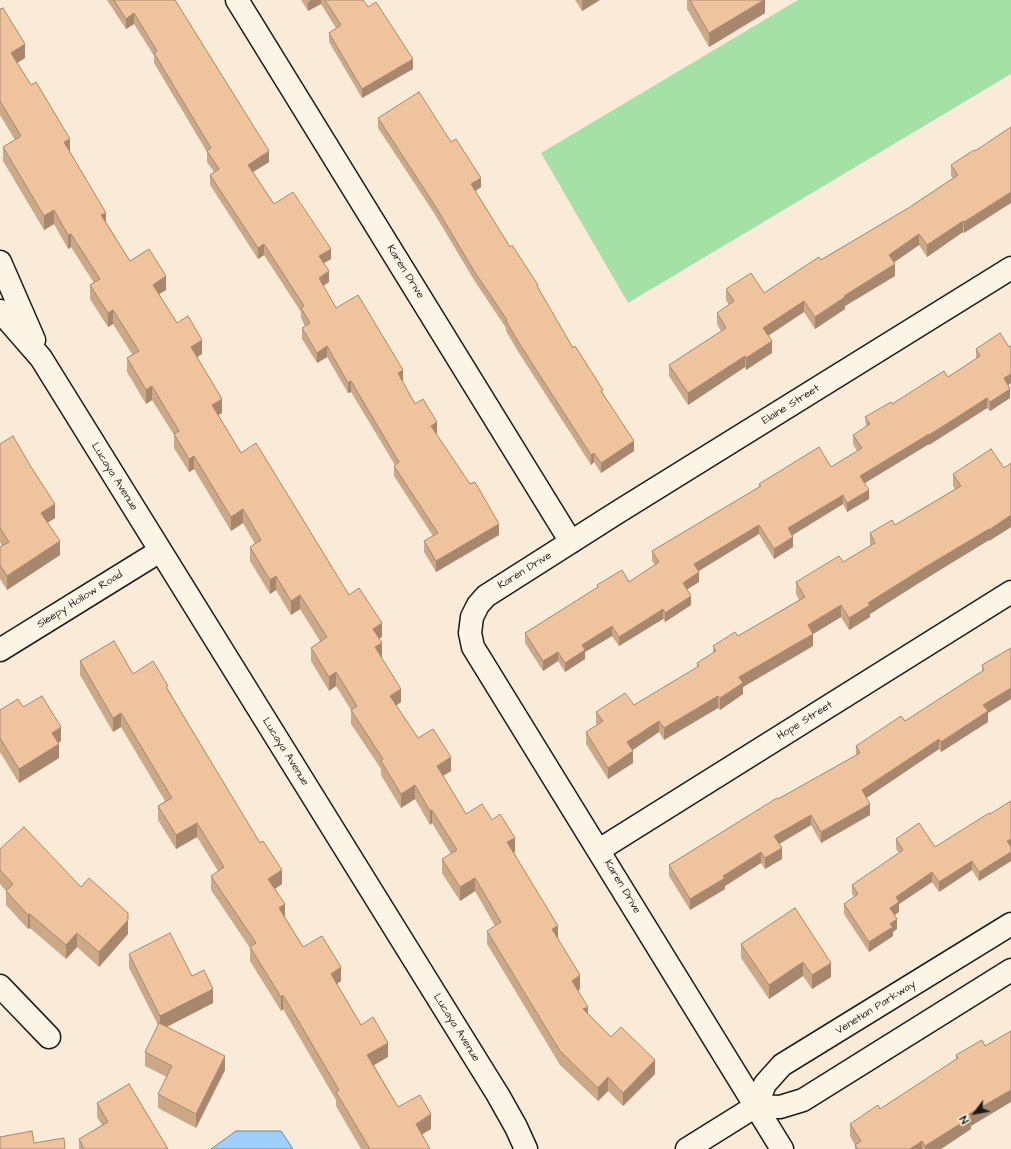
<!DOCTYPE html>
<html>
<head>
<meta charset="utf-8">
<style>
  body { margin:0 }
  #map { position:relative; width:1011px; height:1149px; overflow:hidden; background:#f9ebd7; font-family:"Architects Daughter",sans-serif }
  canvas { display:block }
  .north { position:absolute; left:955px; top:1093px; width:40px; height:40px; -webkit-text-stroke:3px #fcf5e5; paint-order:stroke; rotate:238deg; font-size:11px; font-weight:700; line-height:16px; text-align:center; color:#1c1c1c }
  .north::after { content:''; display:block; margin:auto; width:14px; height:18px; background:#1c1c1c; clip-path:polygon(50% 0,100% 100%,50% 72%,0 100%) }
</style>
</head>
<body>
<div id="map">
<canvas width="1011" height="1149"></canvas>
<div class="north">N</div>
</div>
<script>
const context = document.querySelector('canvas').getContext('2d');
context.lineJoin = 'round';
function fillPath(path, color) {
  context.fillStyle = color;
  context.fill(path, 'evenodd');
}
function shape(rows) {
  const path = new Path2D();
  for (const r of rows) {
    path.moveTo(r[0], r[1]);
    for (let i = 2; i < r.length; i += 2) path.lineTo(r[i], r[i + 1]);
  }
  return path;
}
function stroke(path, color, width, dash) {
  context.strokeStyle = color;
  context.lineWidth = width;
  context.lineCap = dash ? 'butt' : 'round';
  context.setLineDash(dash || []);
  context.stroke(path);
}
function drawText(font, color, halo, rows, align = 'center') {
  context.font = font + ' "Architects Daughter",sans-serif';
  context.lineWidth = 3;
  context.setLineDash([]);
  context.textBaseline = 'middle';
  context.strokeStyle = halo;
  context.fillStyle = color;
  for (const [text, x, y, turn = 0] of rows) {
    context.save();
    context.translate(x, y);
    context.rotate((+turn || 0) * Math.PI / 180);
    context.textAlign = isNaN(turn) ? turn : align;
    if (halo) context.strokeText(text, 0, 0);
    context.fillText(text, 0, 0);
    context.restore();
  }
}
fillPath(shape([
  [798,0,1011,0,1011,74,628,303,541,153]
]), '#a5e1a7');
const water = shape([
  [236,1131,281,1131,293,1149,211,1149,236,1131]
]);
fillPath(water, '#9fcffb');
stroke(water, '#6b87a2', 1);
const street = shape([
  [237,0,571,542],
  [0,650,160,551],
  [599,850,1011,592],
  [0,986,49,1037],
  [756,1106,765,1084,782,1065,1011,924],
  [687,1149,756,1106,780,1107,803,1100,1011,970],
  [782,1149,473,647,470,633,472,617,478,605,486,596,618,512,1011,268]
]);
const secondary = shape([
  [0,262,34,340],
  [0,311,41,358,498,1095,516,1127,526,1149]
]);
stroke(street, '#1c1c1c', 25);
stroke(secondary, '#1c1c1c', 25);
stroke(street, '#fcf5e5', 22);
stroke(secondary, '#fcf5e5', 22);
fillPath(shape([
  [107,0,175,0,269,162,253,172,274,204,331,259,324,263,329,282,323,286,336,308,403,380,402,381,415,404,437,433,436,433,499,535,436,572,424,552,424,541,433,536,394,476,394,466,395,465,351,392,348,393,327,357,317,363,302,339,302,328,305,326,301,318,301,312,264,255,258,259,210,185,210,175,214,172,207,162,207,152,154,63,154,56,134,24,126,29],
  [301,0,363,0,413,69,362,98,329,42,329,33,336,28,321,4,308,11],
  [575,0,600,0,582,11],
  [687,0,765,0,765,13,709,47,687,9],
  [0,9,25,58,17,63,70,153,106,222,130,261,166,290,159,294,177,323,202,354,197,357,222,413,218,415,241,453,349,595,382,637,379,638,381,657,401,702,396,706,418,738,451,771,443,776,466,814,492,820,515,852,514,852,558,939,580,989,578,991,588,1014,611,1037,655,1074,623,1106,608,1091,598,1101,560,1065,487,944,487,931,495,926,475,891,460,901,442,873,442,859,451,854,432,823,430,825,415,799,401,808,381,775,381,769,351,724,351,710,336,686,329,691,311,661,311,648,320,641,300,609,291,615,276,590,270,594,250,561,250,547,255,544,243,523,231,531,194,469,189,472,174,448,174,435,152,400,146,404,127,372,127,358,132,354,113,324,108,327,90,299,90,285,94,283,71,247,68,249,54,224,44,230,3,161,3,147,15,140,0,115],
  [378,118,481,187,475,191,510,247,538,289,573,348,603,393,634,451,601,473,594,462,591,465,519,353,506,331,506,328,474,280,434,213,378,128],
  [974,150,964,233,963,232,927,257,919,245,894,262,895,276,845,306,845,309,815,329,804,312,768,336,772,353,746,370,745,367,688,405,669,376,669,365,721,331,717,324,717,313,729,305,726,300,726,289,764,293,910,207,953,178,951,176,951,165],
  [1011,346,1011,383,1008,385,1010,398,990,411,987,408,929,445,929,444,865,483,869,499,847,512,843,504,792,535,793,547,774,559,759,534,698,571,699,582,687,589,691,605,665,622,663,619,619,646,612,636,585,652,585,659,565,672,558,661,543,671,525,643,525,633,597,588,597,585,629,582,655,565,652,561,652,551,759,487,759,484,831,467,857,451,853,444,853,435,866,427,865,417,892,404,948,377,976,359,976,349,1009,347],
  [0,444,55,518,48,522,60,555,7,590,0,579,0,547,2,546,0,542],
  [1011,463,1011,527,989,541,989,540,922,581,870,614,870,617,849,630,841,617,813,634,813,646,743,687,743,694,720,710,718,708,664,740,659,732,632,750,633,763,608,779,586,744,586,732,597,725,596,723,596,712,634,705,697,668,697,663,713,653,713,646,738,636,799,600,796,594,796,582,843,562,870,546,870,533,895,525,955,489,953,486,953,474,1004,468],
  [1011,648,1011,699,988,713,988,722,941,752,939,749,866,798,870,815,821,843,811,825,779,844,782,859,765,869,761,863,725,886,725,889,690,910,669,876,669,865,778,799,856,755,856,746,905,721,982,671,982,665],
  [80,661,133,674,168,689,282,884,275,889,285,917,303,947,341,981,337,984,361,1025,388,1057,374,1065,398,1107,431,1129,422,1134,430,1149,361,1149,336,1106,336,1100,283,1009,281,1011,250,961,250,948,211,890,211,876,218,871,197,837,176,849,158,820,158,806,165,801,121,727,113,732,80,675],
  [23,707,61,741,58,743,59,758,19,783,0,752,0,710],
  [1011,801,1011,861,979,881,972,870,939,892,932,882,899,904,899,912,895,915,897,929,893,932,893,936,869,952,844,914,844,904,854,897,852,894,852,885,899,853,896,849,896,839,935,847,990,814],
  [0,849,81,887,128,934,99,967,77,947,66,959,30,928,28,929,6,905,6,891,0,884],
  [795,908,831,977,812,989,803,976,769,999,741,958,741,944],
  [129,954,192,976,213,1003,167,1027,225,1070,196,1128,158,1108,158,1094,167,1077,145,1066,145,1052,158,1025,129,968],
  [985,1046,971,1126,971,1129,941,1149,855,1149,855,1145,850,1136,850,1124,880,1109,956,1060,956,1055],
  [97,1103,168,1149,79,1149,79,1139,102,1125,97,1117]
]), '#cda887');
fillPath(shape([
  [311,0,321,0,321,4,308,11,308,2],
  [582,0,600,0,582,11],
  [764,0,765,0,765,13,709,47,709,33],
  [134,13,134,24,126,29,126,19],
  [25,44,25,58,11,67,11,53],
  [413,59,413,69,362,98,362,89],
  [70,139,70,152,64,142],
  [269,151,269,162,248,175,248,165],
  [481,178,481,187,471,194,471,184],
  [1011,192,1011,203,964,233,964,222],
  [54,210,54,224,44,230,44,216],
  [106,213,106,227,101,215],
  [963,221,963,232,927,257,927,245],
  [71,234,71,247,68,249,68,235],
  [919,234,919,245,889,266,889,255],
  [264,244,264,255,258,259,258,248],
  [331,249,331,259,319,266,319,256],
  [895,264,895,276,845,306,845,309,815,329,815,317,844,296],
  [329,271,329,282,319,289,319,278],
  [166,276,166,290,153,298,153,285],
  [804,301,804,312,763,339,763,328],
  [113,310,113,324,108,327,108,313],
  [202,340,202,354,191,361,191,347],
  [772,341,772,353,746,370,746,358],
  [327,346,327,357,317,363,317,353],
  [745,356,745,367,688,405,688,393],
  [403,370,403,380,398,384,398,373],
  [1011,374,1011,383,1004,388,1004,378],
  [351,381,351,392,348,393,348,383],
  [152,386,152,400,146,404,146,390],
  [1010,389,1010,398,990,411,990,402],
  [987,398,987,408,929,445,929,435],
  [222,399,222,413,212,419,212,405],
  [437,422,437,433,431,436,431,426],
  [929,434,929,444,860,486,860,476],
  [634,441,634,451,601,473,601,463],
  [594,453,594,462,591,465,591,455],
  [194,456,194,469,189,472,189,459],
  [869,490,869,499,847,512,847,503],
  [843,495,843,504,788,538,788,528],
  [55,504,55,518,41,527,41,513],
  [243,509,243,523,231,531,231,517],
  [1011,515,1011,527,989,541,989,530],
  [499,524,499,535,436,572,436,561],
  [759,525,759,534,694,574,694,564],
  [989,529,989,540,922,581,870,614,870,617,849,630,849,618,868,603,922,569],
  [793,537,793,547,774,559,774,549],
  [60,541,60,555,7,590,7,576],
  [699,572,699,582,683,592,683,583],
  [276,576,276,590,270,594,270,580],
  [300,595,300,609,291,615,291,601],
  [691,596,691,605,665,622,665,613],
  [841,605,841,617,808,637,808,625],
  [663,609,663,619,619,646,619,637],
  [382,623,382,637,373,643,373,629],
  [612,626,612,636,585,652,585,659,565,672,565,663,582,645],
  [813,634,813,646,743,687,743,694,720,710,720,698,739,677],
  [382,643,382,657,375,661,375,647],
  [558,652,558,661,543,671,543,661],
  [336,672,336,686,329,691,329,677],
  [1011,688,1011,699,988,713,988,722,941,752,941,742,983,705],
  [401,689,401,702,390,710,390,696],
  [718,696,718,708,664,740,664,728],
  [121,713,121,727,113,732,113,718],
  [659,721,659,732,627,754,627,742],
  [61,727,61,741,52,747,52,733],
  [939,739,939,749,862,801,862,790],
  [59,744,59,758,19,783,19,769],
  [633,751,633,763,608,779,608,768],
  [451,757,451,771,437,779,437,766],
  [415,785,415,799,401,808,401,794],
  [870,804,870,815,821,843,821,832],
  [432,810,432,823,430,825,430,811],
  [811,815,811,825,774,847,774,836],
  [197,823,197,837,176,849,176,835],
  [515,838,515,852,507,856,507,842],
  [1011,839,1011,848,1007,841],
  [782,848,782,859,765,869,765,858],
  [761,852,761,863,725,886,725,889,690,910,690,899,723,876],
  [1011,852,1011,861,979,881,979,872],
  [972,861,972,870,939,892,939,882],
  [282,870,282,884,268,893,268,879],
  [932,872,932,882,899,904,899,912,890,918,890,908,896,897],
  [475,878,475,891,460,901,460,887],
  [285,904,285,918,279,908],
  [30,914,30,928,28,929,28,915],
  [897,919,897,929,893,932,893,936,869,952,869,942,890,924],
  [128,920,128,934,99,967,99,952],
  [558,926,558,939,552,929],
  [77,933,77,947,66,959,66,945],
  [803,962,803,976,769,999,769,985],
  [831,963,831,977,812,989,812,975],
  [341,967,341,981,331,988,331,974],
  [580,975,580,989,572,995,572,981],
  [213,989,213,1003,160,1030,160,1016],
  [283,995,283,1009,281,1011,281,997],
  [588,1007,588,1020,583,1009],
  [388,1043,388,1057,367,1069,367,1055],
  [225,1056,225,1070,196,1128,196,1114],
  [655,1060,655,1074,623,1106,623,1093],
  [608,1077,608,1091,598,1101,598,1088],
  [1011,1090,1011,1102,971,1126,971,1129,941,1149,925,1149,925,1146,969,1114],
  [431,1114,431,1129,416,1138,416,1124],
  [922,1141,922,1149,910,1149]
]), '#a7886e');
const building = shape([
  [114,0,175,0,269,151,248,165,274,204,293,192,331,249,319,256,329,271,319,278,336,308,358,295,403,370,398,373,415,404,423,399,437,422,431,426,470,484,475,482,499,524,436,561,424,541,438,533,394,466,399,462,351,381,348,383,327,346,317,353,302,328,310,323,301,308,304,306,264,244,258,248,210,175,219,169,207,151,211,148,154,53,157,51,134,13,126,19,114,0],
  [325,0,363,0,368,7,376,2,413,59,362,89,329,33,341,25,325,0],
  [690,0,764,0,709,33,690,0],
  [3,8,25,44,11,53,31,85,36,82,70,139,64,142,106,213,101,215,130,261,149,249,166,276,153,285,177,323,188,316,202,340,191,347,222,399,212,405,241,453,256,443,349,595,359,588,382,623,373,629,382,643,375,647,401,689,390,696,418,738,433,729,451,757,437,766,466,814,482,804,492,820,500,814,515,838,507,842,558,926,552,929,580,975,572,981,588,1007,583,1009,611,1037,621,1027,655,1060,623,1093,608,1077,598,1088,560,1051,487,931,501,922,475,878,460,887,442,859,457,850,432,810,430,811,415,785,401,794,381,761,383,759,351,710,357,706,336,672,329,677,311,648,327,637,300,595,291,601,276,576,270,580,250,547,261,540,243,509,231,517,194,456,189,459,174,434,179,431,152,386,146,390,127,358,139,351,113,310,108,313,90,285,100,279,71,234,68,235,54,210,44,216,3,147,21,136,0,101,0,9,3,8],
  [419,92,451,142,456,139,481,178,471,184,510,247,512,245,538,285,537,286,573,348,575,346,603,390,601,391,634,441,601,463,594,453,591,455,519,343,506,321,507,320,474,271,434,204,378,118,419,92],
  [1011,127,1011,192,964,222,963,221,927,245,919,234,889,255,895,264,844,296,845,297,815,317,804,301,763,328,772,341,746,358,745,356,688,393,669,365,726,328,717,313,734,301,726,289,751,273,764,293,819,257,821,260,910,207,958,175,951,165,974,150,975,151,1011,127],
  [1000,333,1009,347,1011,346,1011,374,1004,378,1010,389,990,402,987,398,929,435,929,434,860,476,869,490,847,503,843,495,788,528,793,537,774,549,759,525,694,564,699,572,683,583,691,596,665,613,663,609,619,637,612,626,582,645,585,650,565,663,558,652,543,661,525,633,598,587,597,585,622,570,629,582,659,562,652,551,761,486,759,484,819,447,831,467,862,448,853,435,870,424,865,417,891,402,892,404,944,371,948,377,980,356,976,349,1000,333],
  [13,436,31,467,55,504,41,513,60,541,7,576,0,565,0,547,9,542,0,528,0,444,13,436],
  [991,449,1004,468,1011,463,1011,515,989,530,989,529,922,569,868,603,870,605,849,618,841,605,808,625,813,634,739,677,743,683,720,698,718,696,664,728,659,721,627,742,633,751,608,768,586,732,603,721,596,712,625,693,634,705,699,666,697,663,716,651,713,646,735,632,738,636,805,597,796,582,839,556,843,562,875,543,870,533,892,520,895,525,961,486,953,474,991,449],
  [114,641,133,674,153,661,168,686,166,687,260,843,263,841,282,870,268,879,285,904,279,908,303,947,322,936,341,967,331,974,361,1025,373,1017,388,1043,367,1055,398,1107,420,1095,431,1114,416,1124,430,1149,370,1149,336,1092,339,1090,283,995,281,997,250,947,256,943,211,876,224,867,197,823,176,835,158,806,172,798,121,713,113,718,80,661,114,641],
  [1011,648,1011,688,983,705,988,711,941,742,939,739,862,790,870,804,821,832,811,815,774,836,782,848,765,858,761,852,723,876,725,878,690,899,669,865,777,798,778,799,860,753,856,746,901,716,905,721,984,670,982,665,1011,648],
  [42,696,61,727,52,733,59,744,19,769,0,738,0,710,18,699,23,707,42,696],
  [1011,801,1011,839,1007,841,1011,847,1011,852,979,872,972,861,939,882,932,872,896,897,899,902,890,908,897,919,890,924,893,927,869,942,844,904,858,894,852,885,903,850,896,839,919,823,935,847,989,813,990,814,1011,801],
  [24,827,81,887,89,878,128,913,128,920,99,952,77,933,66,945,30,914,28,915,6,891,13,884,0,870,0,849,24,827],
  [795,908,831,963,812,975,803,962,769,985,741,944,795,908],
  [170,933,192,976,204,970,213,989,160,1016,129,954,170,933],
  [159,1023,225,1056,196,1114,158,1094,172,1066,145,1052,159,1023],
  [1011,1031,1011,1090,969,1114,971,1117,925,1146,922,1141,910,1149,858,1149,855,1145,861,1141,850,1124,878,1105,880,1109,958,1058,956,1055,982,1040,985,1046,1011,1031],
  [129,1084,168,1149,84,1149,79,1139,108,1122,97,1103,129,1084],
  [32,1131,34,1143,64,1138,65,1149,0,1149,0,1137,32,1131]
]);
fillPath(building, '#eec39d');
stroke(building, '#a7886e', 1);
drawText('11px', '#1c1c1c', '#fcf5e5', [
  ["Karen Drive",405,272,58],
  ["Elaine Street",791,405,-32],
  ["Lucaya Avenue",114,477,58],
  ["Karen Drive",525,571,-32],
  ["Sleepy Hollow Road",80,600,-32],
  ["Hope Street",805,721,-32],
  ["Lucaya Avenue",285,752,58],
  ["Karen Drive",622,887,59],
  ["Venetian Parkway",876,1008,-32],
  ["Lucaya Avenue",456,1028,58]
]);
</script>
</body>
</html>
